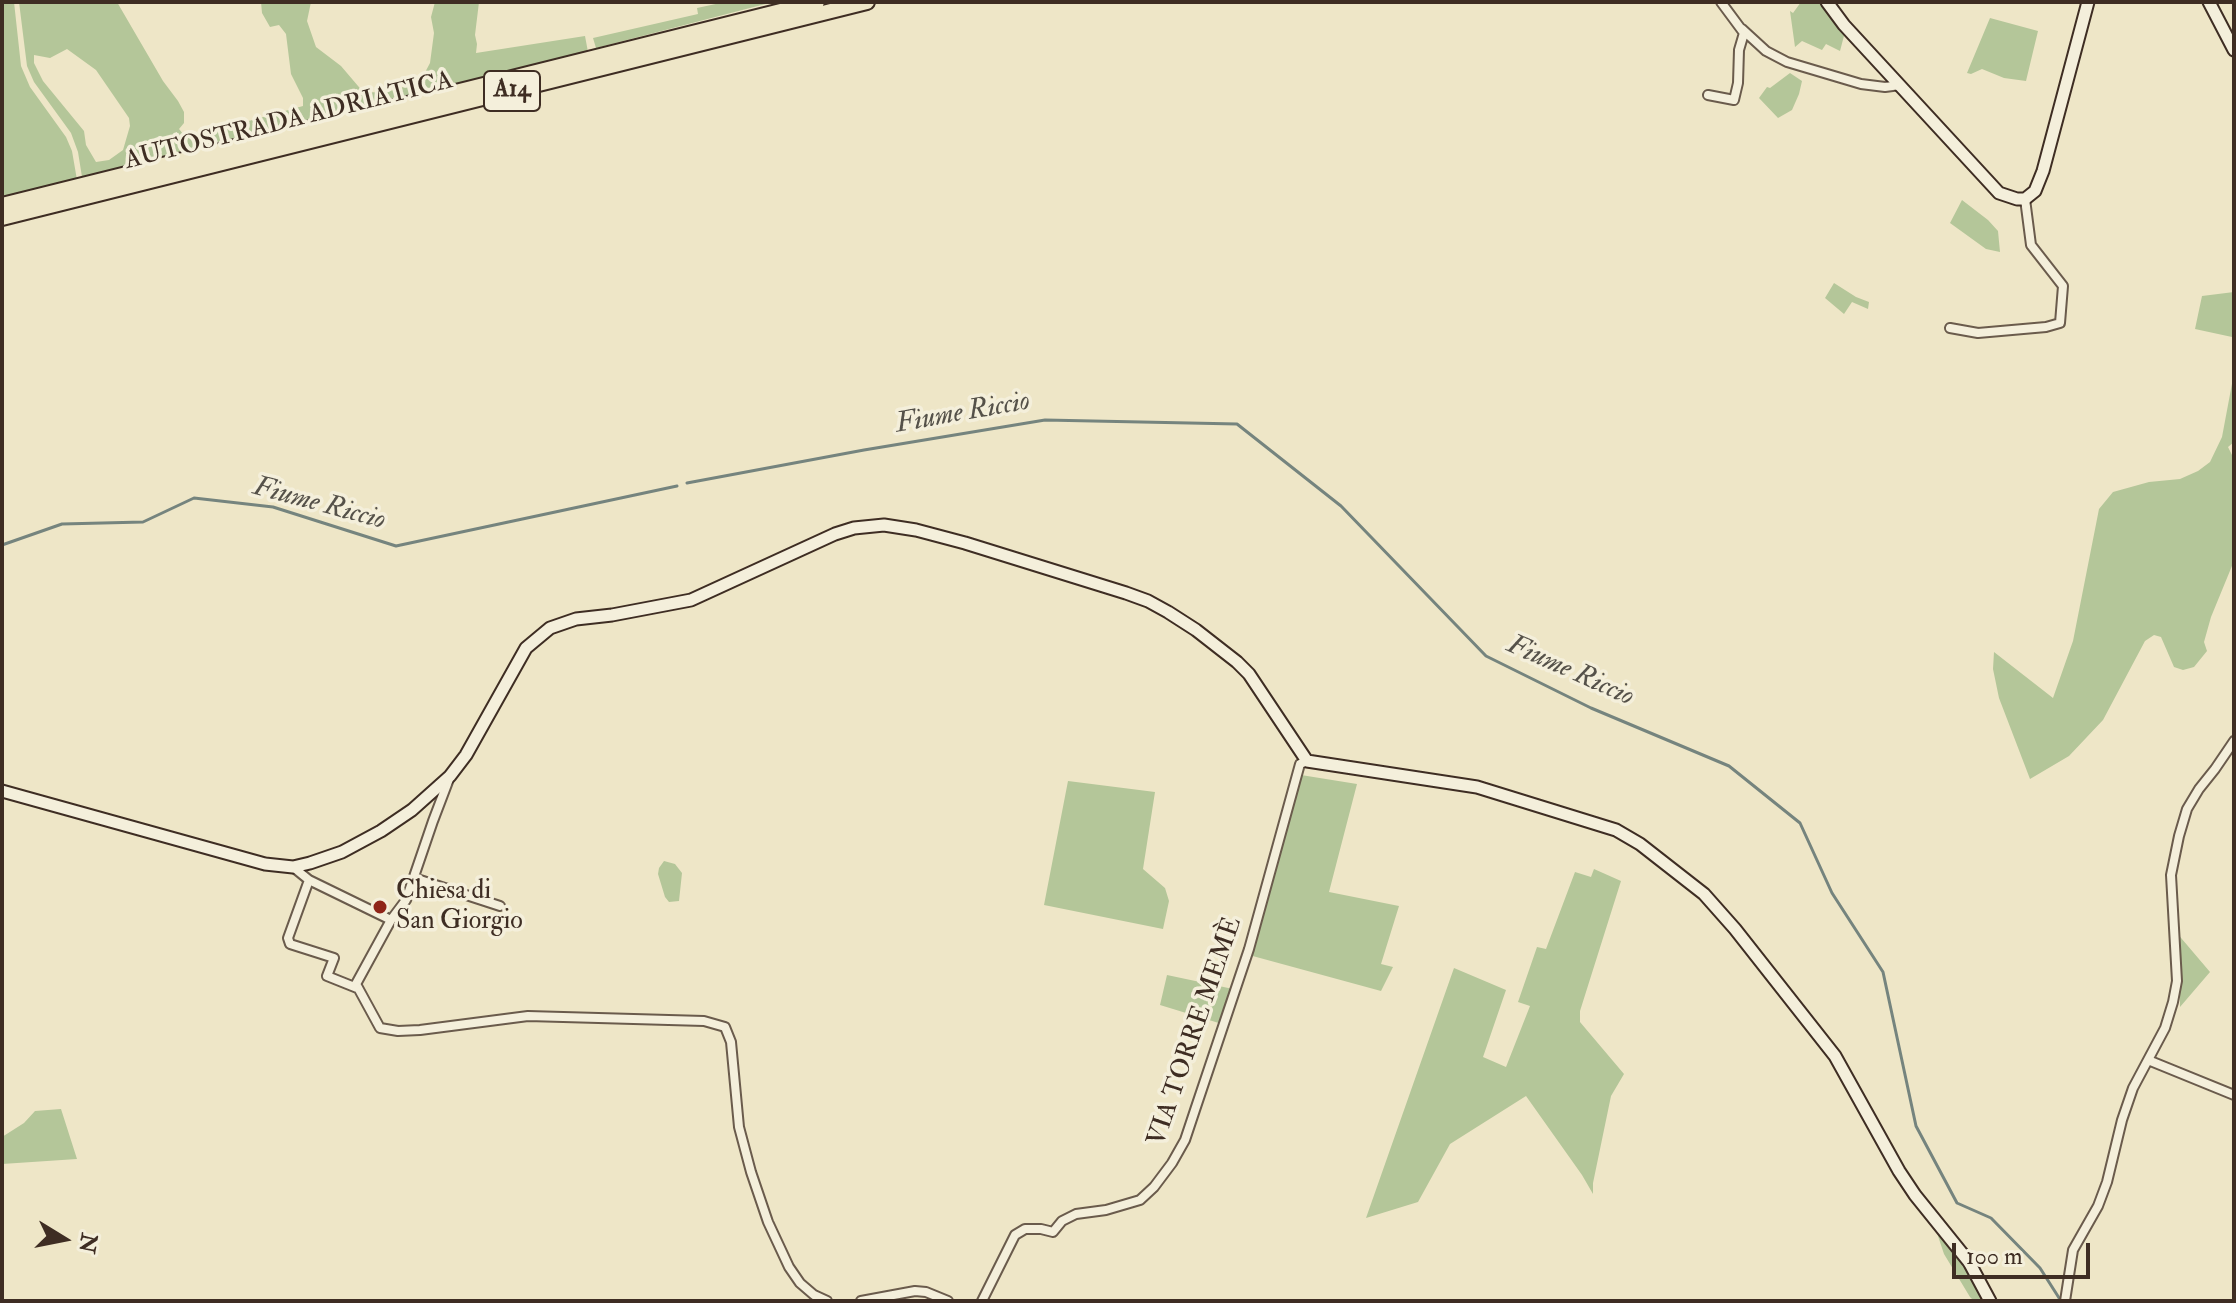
<!DOCTYPE html>
<html>
<head>
<meta charset="utf-8">
<style>
  body { margin:0 }
  #map { position:relative; width:2236px; height:1303px; overflow:hidden; background:#eee6c7; font-family:"IM FELL Double Pica",serif }
  canvas { display:block }
  .frame { position:absolute; inset:0; border:4px solid #3e2d23; pointer-events:none }
  .north { position:absolute; left:24px; top:1199px; width:80px; height:80px; -webkit-text-stroke:6px #f4efdb; paint-order:stroke; rotate:100deg; font-size:22px; font-weight:700; line-height:32px; text-align:center; color:#3e2d23 }
  .north::after { content:''; display:block; margin:auto; width:28px; height:36px; background:#3e2d23; clip-path:polygon(50% 0,100% 100%,50% 72%,0 100%) }
  .scale { position:absolute; left:1952px; top:1243px; width:138px; height:36px; box-sizing:border-box; border:4px solid #3e2d23; border-top:0; padding-left:10px; font-size:24px; line-height:28px; white-space:nowrap; color:#3e2d23; -webkit-text-stroke:6px #f4efdb; paint-order:stroke }
</style>
</head>
<body>
<div id="map">
<canvas width="2236" height="1303"></canvas>
<div class="frame"></div>
<div class="north">N</div>
<div class="scale">100 m</div>
</div>
<script>
const context = document.querySelector('canvas').getContext('2d');
context.lineJoin = 'round';
function fillPath(path, color) {
  context.fillStyle = color;
  context.fill(path, 'evenodd');
}
function shape(rows) {
  const path = new Path2D();
  for (const r of rows) {
    path.moveTo(r[0], r[1]);
    for (let i = 2; i < r.length; i += 2) path.lineTo(r[i], r[i + 1]);
  }
  return path;
}
function stroke(path, color, width, dash) {
  context.strokeStyle = color;
  context.lineWidth = width;
  context.lineCap = dash ? 'butt' : 'round';
  context.setLineDash(dash || []);
  context.stroke(path);
}
function drawText(font, color, halo, rows, align = 'center') {
  context.font = font + ' "IM FELL Double Pica",serif';
  context.lineWidth = 7;
  context.setLineDash([]);
  context.textBaseline = 'middle';
  context.strokeStyle = halo;
  context.fillStyle = color;
  for (const [text, x, y, turn = 0] of rows) {
    context.save();
    context.translate(x, y);
    context.rotate((+turn || 0) * Math.PI / 180);
    context.textAlign = isNaN(turn) ? turn : align;
    if (halo) context.strokeText(text, 0, 0);
    context.fillText(text, 0, 0);
    context.restore();
  }
}
fillPath(shape([
  [2,2,14,2,21,66,30,87,66,137,72,151,77,180,2,198],
  [19,2,117,2,163,81,178,101,184,112,184,123,179,129,184,135,227,127,303,106,303,98,291,74,286,34,279,25,270,27,262,13,261,2,311,2,307,21,316,47,341,66,364,93,390,91,420,82,430,63,434,33,431,17,435,2,479,2,475,35,477,44,476,53,585,36,588,52,234,143,188,151,82,177,78,152,71,133,34,82,27,66],
  [67,49,96,70,129,118,130,126,123,150,109,160,96,162,86,145,84,131,43,81,34,63,34,55,50,58],
  [725,2,773,2,596,48,593,38,698,14,697,8],
  [1801,2,1819,2,1845,32,1840,51,1826,44,1822,50,1802,41,1795,47,1790,11,1793,13],
  [1990,18,2038,31,2026,81,2004,78,1982,69,1971,74,1967,73],
  [1790,73,1802,81,1799,94,1792,110,1778,118,1759,98,1767,87,1770,88],
  [1962,200,1988,220,1998,231,2000,252,1986,249,1950,223],
  [1834,283,1856,297,1869,302,1868,309,1852,302,1844,314,1825,298],
  [2234,292,2234,442,2228,447,2234,459,2234,561,2211,617,2204,642,2207,651,2194,667,2183,670,2174,667,2161,637,2154,635,2145,641,2103,720,2069,756,2030,779,1999,698,1993,669,1994,652,2053,698,2073,641,2099,509,2113,492,2149,482,2180,479,2198,471,2210,462,2222,437,2234,373,2232,337,2195,329,2202,296],
  [1301,775,1357,784,1329,892,1399,906,1381,964,1393,967,1381,991,1249,955],
  [1068,781,1155,792,1143,869,1165,888,1169,901,1163,929,1044,905],
  [664,861,675,864,682,873,679,901,669,902,665,897,658,874,659,868],
  [1594,869,1621,881,1580,1011,1580,1022,1624,1074,1611,1096,1593,1183,1593,1194,1582,1175,1526,1096,1450,1144,1418,1202,1366,1218,1454,968,1506,990,1483,1057,1506,1067,1530,1006,1518,1002,1537,947,1546,949,1575,872,1591,877],
  [2176,932,2210,972,2180,1007,2180,975],
  [1167,975,1233,989,1222,1024,1160,1005],
  [61,1109,77,1159,2,1164,2,1137,24,1123,35,1111],
  [1936,1230,1964,1262,1988,1301,1974,1301,1970,1297,1944,1254]
]), '#b4c699');
stroke(shape([
  [687,483,864,450,1045,420,1237,424,1341,506,1486,656,1591,708,1729,766,1800,823,1832,893,1883,972,1916,1126,1957,1203,1991,1218,2040,1268,2061,1301],
  [2,545,62,524,143,522,194,498,273,507,396,546,677,486]
]), '#75847e', 3);
const street = shape([
  [1742,29,1766,51,1787,62,1861,84,1885,87,1900,85],
  [1708,95,1734,100,1738,83,1739,50,1744,33,1721,2],
  [1950,328,1978,333,2046,327,2060,323,2063,286,2031,245,2025,199],
  [449,779,433,821,406,900,391,920,356,984,380,1028,398,1031,420,1030,528,1016,704,1021,725,1027,731,1042,739,1127,751,1172,768,1222,789,1267,800,1283,814,1295,827,1301],
  [293,867,309,880,391,920],
  [414,878,500,906],
  [309,880,288,938,290,944,334,958,327,976,357,988],
  [2148,1060,2234,1095],
  [861,1301,915,1291,926,1292,948,1301],
  [982,1301,1015,1235,1025,1229,1041,1229,1053,1232,1062,1221,1076,1214,1106,1210,1140,1200,1154,1187,1172,1163,1185,1140,1195,1110,1249,949,1300,764,1307,761],
  [2065,1301,2073,1250,2098,1206,2107,1182,2122,1120,2133,1088,2165,1028,2173,1002,2177,981,2171,875,2179,836,2187,809,2199,789,2215,769,2234,741]
]);
const secondary = shape([
  [1827,2,1844,25,1999,193,2017,199,2025,199,2035,191,2043,171,2088,2],
  [2209,2,2234,50],
  [2,791,265,864,293,867,310,863,342,852,381,831,412,810,450,776,466,755,526,648,550,628,576,619,612,615,691,600,835,534,854,528,884,525,916,530,965,543,1126,593,1148,601,1168,612,1196,630,1237,662,1249,674,1307,761,1477,787,1616,830,1640,844,1704,894,1735,929,1835,1056,1899,1171,1915,1195,1969,1262,1990,1301]
]);
const highway = shape([
  [2,205,817,2],
  [2,218,867,2]
]);
stroke(street, '#6a5b4c', 12);
stroke(secondary, '#3e2d23', 15);
stroke(highway, '#3e2d23', 18);
stroke(street, '#f4efdb', 8);
stroke(secondary, '#f4efdb', 11);
stroke(highway, '#eee6c7', 14);
for (const [x, y, r, color] of [
  [380,907,8,"#8f2418"]
]) {
  const dot = new Path2D();
  dot.arc(x, y, r, 0, 2 * Math.PI);
  context.fillStyle = color;
  context.fill(dot);
  stroke(dot, '#f4efdb', 3);
}
for (const [x, y, w] of [
  [512,91,56]
]) {
  const box = new Path2D();
  box.roundRect(x - w / 2, y - 20, w, 40, 6);
  context.fillStyle = '#f4efdb';
  context.fill(box);
  stroke(box, '#3e2d23', 2);
}
drawText('bold 24px', '#3e2d23', null, [
  ["A14",512,91]
]);
drawText('26px', '#3e2d23', '#f4efdb', [
  ["AUTOSTRADA ADRIATICA",289,122,-14],
  ["VIA TORRE MEMÈ",1196,1032,-71]
]);
drawText('26px', '#3e2d23', '#f4efdb', [
  ["Chiesa di",396,892],
  ["San Giorgio",396,922]
], 'left');
drawText('italic 28px', '#555149', '#f4efdb', [
  ["Fiume Riccio",963,414,-10],
  ["Fiume Riccio",319,505,15],
  ["Fiume Riccio",1570,672,24]
]);
</script>
</body>
</html>
